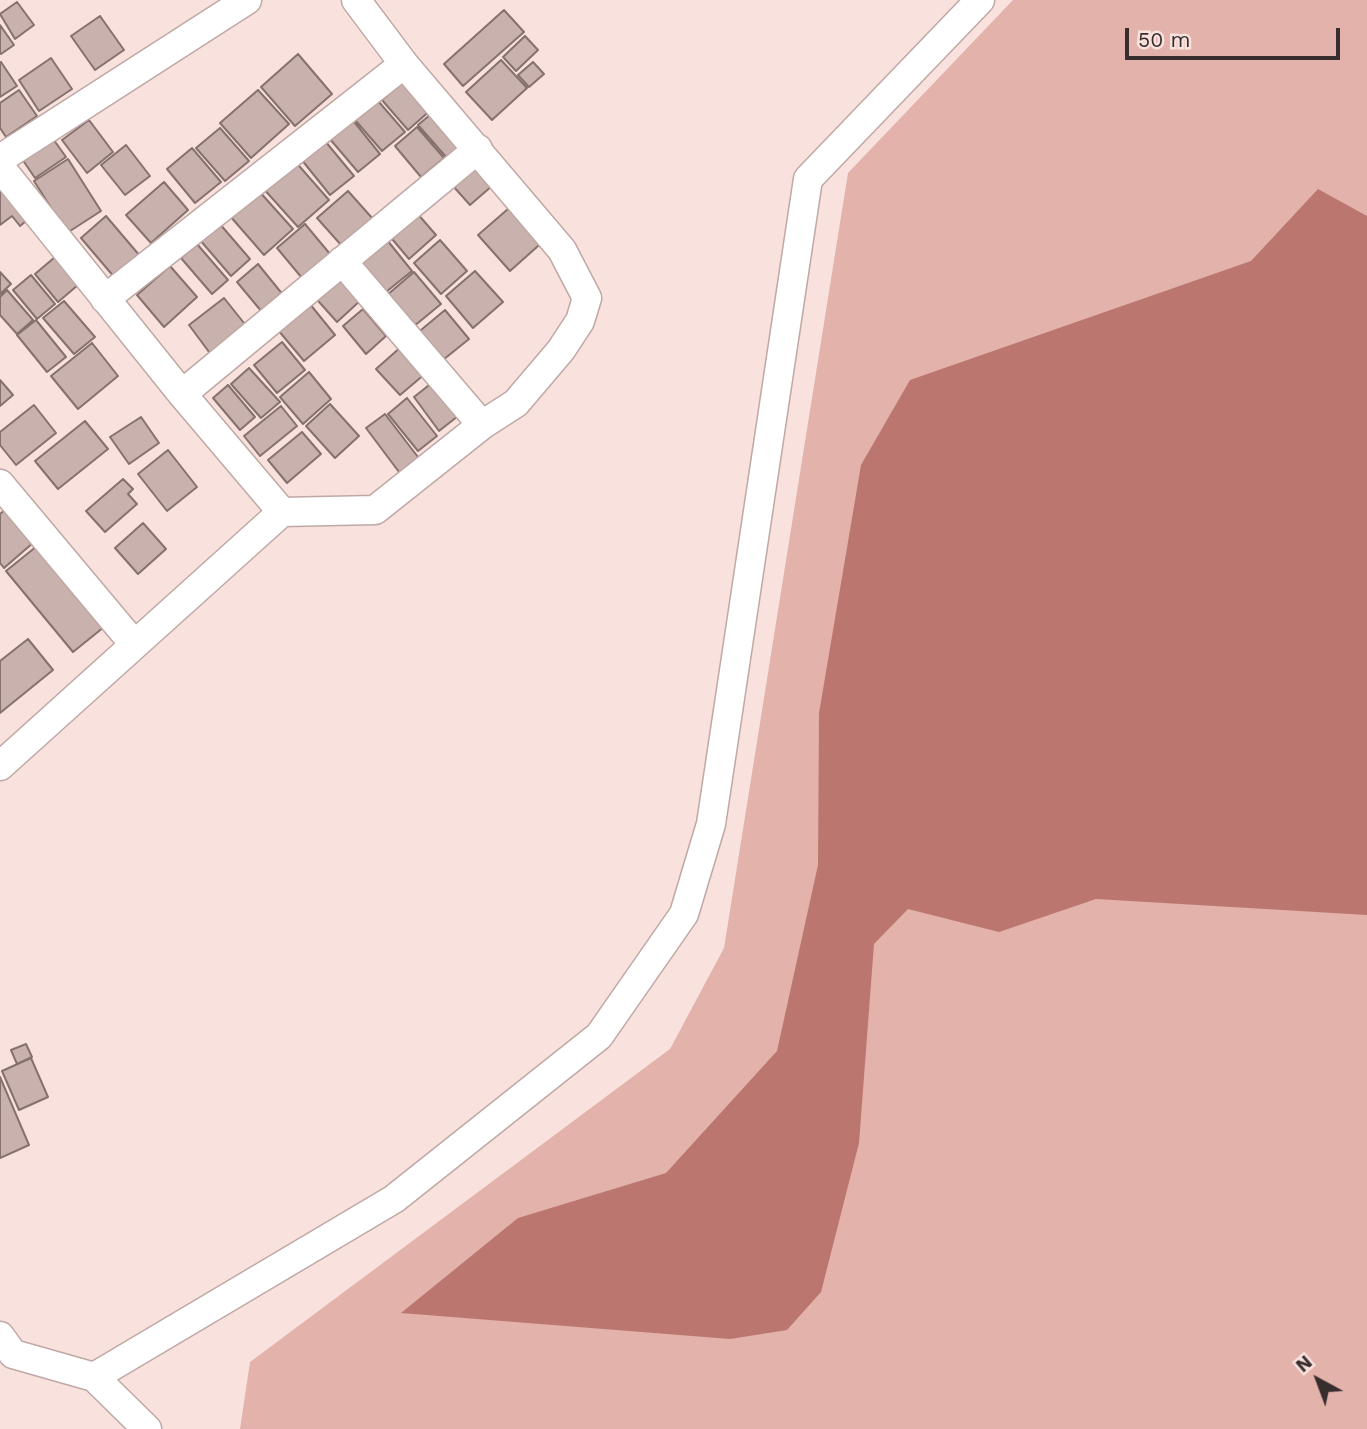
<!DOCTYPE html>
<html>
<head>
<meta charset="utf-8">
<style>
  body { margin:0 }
  #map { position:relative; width:1367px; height:1429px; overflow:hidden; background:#f9e1dd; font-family:"Work Sans",sans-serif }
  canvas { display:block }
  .north { position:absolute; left:1283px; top:1345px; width:70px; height:70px; -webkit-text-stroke:5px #f9e1dd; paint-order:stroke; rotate:319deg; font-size:19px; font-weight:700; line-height:28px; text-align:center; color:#372e2d }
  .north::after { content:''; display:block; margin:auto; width:24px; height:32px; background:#372e2d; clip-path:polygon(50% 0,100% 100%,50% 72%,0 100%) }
  .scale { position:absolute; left:1125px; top:28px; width:215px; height:32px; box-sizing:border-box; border:4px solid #372e2d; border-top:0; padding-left:9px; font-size:21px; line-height:24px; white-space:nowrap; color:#372e2d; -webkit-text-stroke:5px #f9e1dd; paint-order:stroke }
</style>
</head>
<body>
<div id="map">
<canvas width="1367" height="1429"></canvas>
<div class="north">N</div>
<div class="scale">50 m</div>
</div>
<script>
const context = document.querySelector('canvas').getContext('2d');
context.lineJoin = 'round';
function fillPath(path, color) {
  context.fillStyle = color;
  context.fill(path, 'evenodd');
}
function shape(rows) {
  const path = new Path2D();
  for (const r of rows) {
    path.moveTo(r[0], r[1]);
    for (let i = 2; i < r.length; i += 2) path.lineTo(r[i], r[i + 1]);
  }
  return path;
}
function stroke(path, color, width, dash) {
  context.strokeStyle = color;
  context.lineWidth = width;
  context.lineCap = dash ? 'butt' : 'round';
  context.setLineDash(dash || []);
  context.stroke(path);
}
fillPath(shape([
  [1013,0,1367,0,1367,1429,240,1429,250,1362,670,1049,724,948,848,173]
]), '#e2b2ab');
fillPath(shape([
  [1318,189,1367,216,1367,915,1096,899,999,932,908,909,874,944,859,1143,821,1292,787,1330,730,1339,401,1313,518,1218,666,1173,777,1051,818,865,819,713,861,465,910,380,1251,261]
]), '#bb776f');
const building = shape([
  [17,2,34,25,15,39,0,14,17,2],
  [504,10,524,32,463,86,444,64,504,10],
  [100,16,124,50,95,70,71,36,100,16],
  [0,25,14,45,1,54,0,53,0,25],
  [525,36,538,50,516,71,503,57,525,36],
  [298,54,332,94,295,126,261,87,298,54],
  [51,58,72,89,39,111,19,80,51,58],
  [501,60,527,88,492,120,466,92,501,60],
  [1,62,17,86,0,97,0,63,1,62],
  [533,62,544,74,529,87,518,75,533,62],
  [407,78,433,108,408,130,382,100,407,78],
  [19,90,37,116,6,137,0,128,0,103,19,90],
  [258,90,289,124,251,158,220,123,258,90],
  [372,94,405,132,382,151,349,113,372,94],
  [437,109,466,142,447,158,418,125,437,109],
  [347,113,380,154,358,172,324,132,347,113],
  [89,120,113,152,87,173,62,140,89,120],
  [417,127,444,158,421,177,395,146,417,127],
  [220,128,249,161,225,181,196,148,220,128],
  [320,135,354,176,330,195,297,154,320,135],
  [51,136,66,157,35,178,20,156,51,136],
  [126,145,150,176,125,195,101,165,126,145],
  [192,148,221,182,195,203,167,169,192,148],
  [467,157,493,185,470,205,445,177,467,157],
  [68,159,101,211,67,233,34,181,68,159],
  [293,159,329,200,298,227,262,187,293,159],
  [0,180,31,217,20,226,12,216,0,225,0,180],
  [164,182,188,210,151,243,126,215,164,182],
  [258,190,293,229,264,255,230,216,258,190],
  [348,191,381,228,350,255,317,218,348,191],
  [516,202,547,238,510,271,478,235,516,202],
  [409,204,436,235,409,259,382,227,409,204],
  [106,216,140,256,115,278,81,238,106,216],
  [219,223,250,259,231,276,200,240,219,223],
  [305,224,330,254,302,278,277,248,305,224],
  [387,240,412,271,381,296,356,266,387,240],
  [440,240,467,271,441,294,414,263,440,240],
  [197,244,228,280,212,294,181,258,197,244],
  [55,257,78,285,58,302,35,274,55,257],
  [258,264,288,301,267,318,237,282,258,264],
  [170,266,197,297,164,327,137,295,170,266],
  [338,271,362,299,337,322,312,294,338,271],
  [475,271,503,302,473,328,446,296,475,271],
  [0,272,11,284,0,294,0,272],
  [414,272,441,304,413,327,386,296,414,272],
  [31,275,55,304,37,319,13,290,31,275],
  [7,290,33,320,17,334,0,315,0,297,7,290],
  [224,298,248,328,212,356,189,325,224,298],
  [305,298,335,335,304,361,273,324,305,298],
  [64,301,95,337,74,354,43,318,64,301],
  [363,309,386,336,366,354,343,326,363,309],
  [445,310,469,339,438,364,415,335,445,310],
  [36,320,66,357,47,372,17,335,36,320],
  [282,342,305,370,277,393,254,365,282,342],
  [92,343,118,376,78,409,51,376,92,343],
  [402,346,426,373,400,395,376,369,402,346],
  [249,368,280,402,261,418,231,384,249,368],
  [309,372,331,399,303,424,280,397,309,372],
  [0,380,13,395,0,406,0,380],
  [433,382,458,416,439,431,414,397,433,382],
  [228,385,255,417,240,430,213,398,228,385],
  [407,398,437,436,418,451,388,414,407,398],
  [330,404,359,436,335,458,306,426,330,404],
  [34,405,56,433,16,465,0,445,0,432,34,405],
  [281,406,297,426,260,456,244,436,281,406],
  [385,414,421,461,402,476,366,428,385,414],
  [141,417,159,443,129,464,110,437,141,417],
  [85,421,108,449,58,489,35,461,85,421],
  [302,432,321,454,287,483,268,460,302,432],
  [168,450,197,487,167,511,138,474,168,450],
  [123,479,133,489,128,494,137,504,105,532,86,511,123,479],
  [6,509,34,542,4,568,0,563,0,514,6,509],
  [143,523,166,549,138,574,115,548,143,523],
  [37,546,104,627,73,652,6,571,37,546],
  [28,639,53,670,0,713,0,661,28,639],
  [26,1044,32,1057,17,1064,11,1050,26,1044],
  [31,1058,48,1097,19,1110,2,1071,31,1058],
  [0,1077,29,1145,0,1158,0,1077]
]);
fillPath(building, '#c9b1ae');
stroke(building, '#87716e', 2);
const minor = shape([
  [0,159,247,0],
  [0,167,182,394,282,512,0,766],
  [342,261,482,425],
  [105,299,404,64],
  [182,394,478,149],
  [0,484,134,644],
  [282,512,375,510,482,425,516,403,561,350,580,321,587,298,562,250,404,64,356,0],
  [0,1336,13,1354,94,1377,147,1429],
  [94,1377,394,1199,599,1036,684,914,711,824,808,179,980,0]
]);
stroke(minor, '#bfa8a5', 31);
stroke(minor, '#fff', 28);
</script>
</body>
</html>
